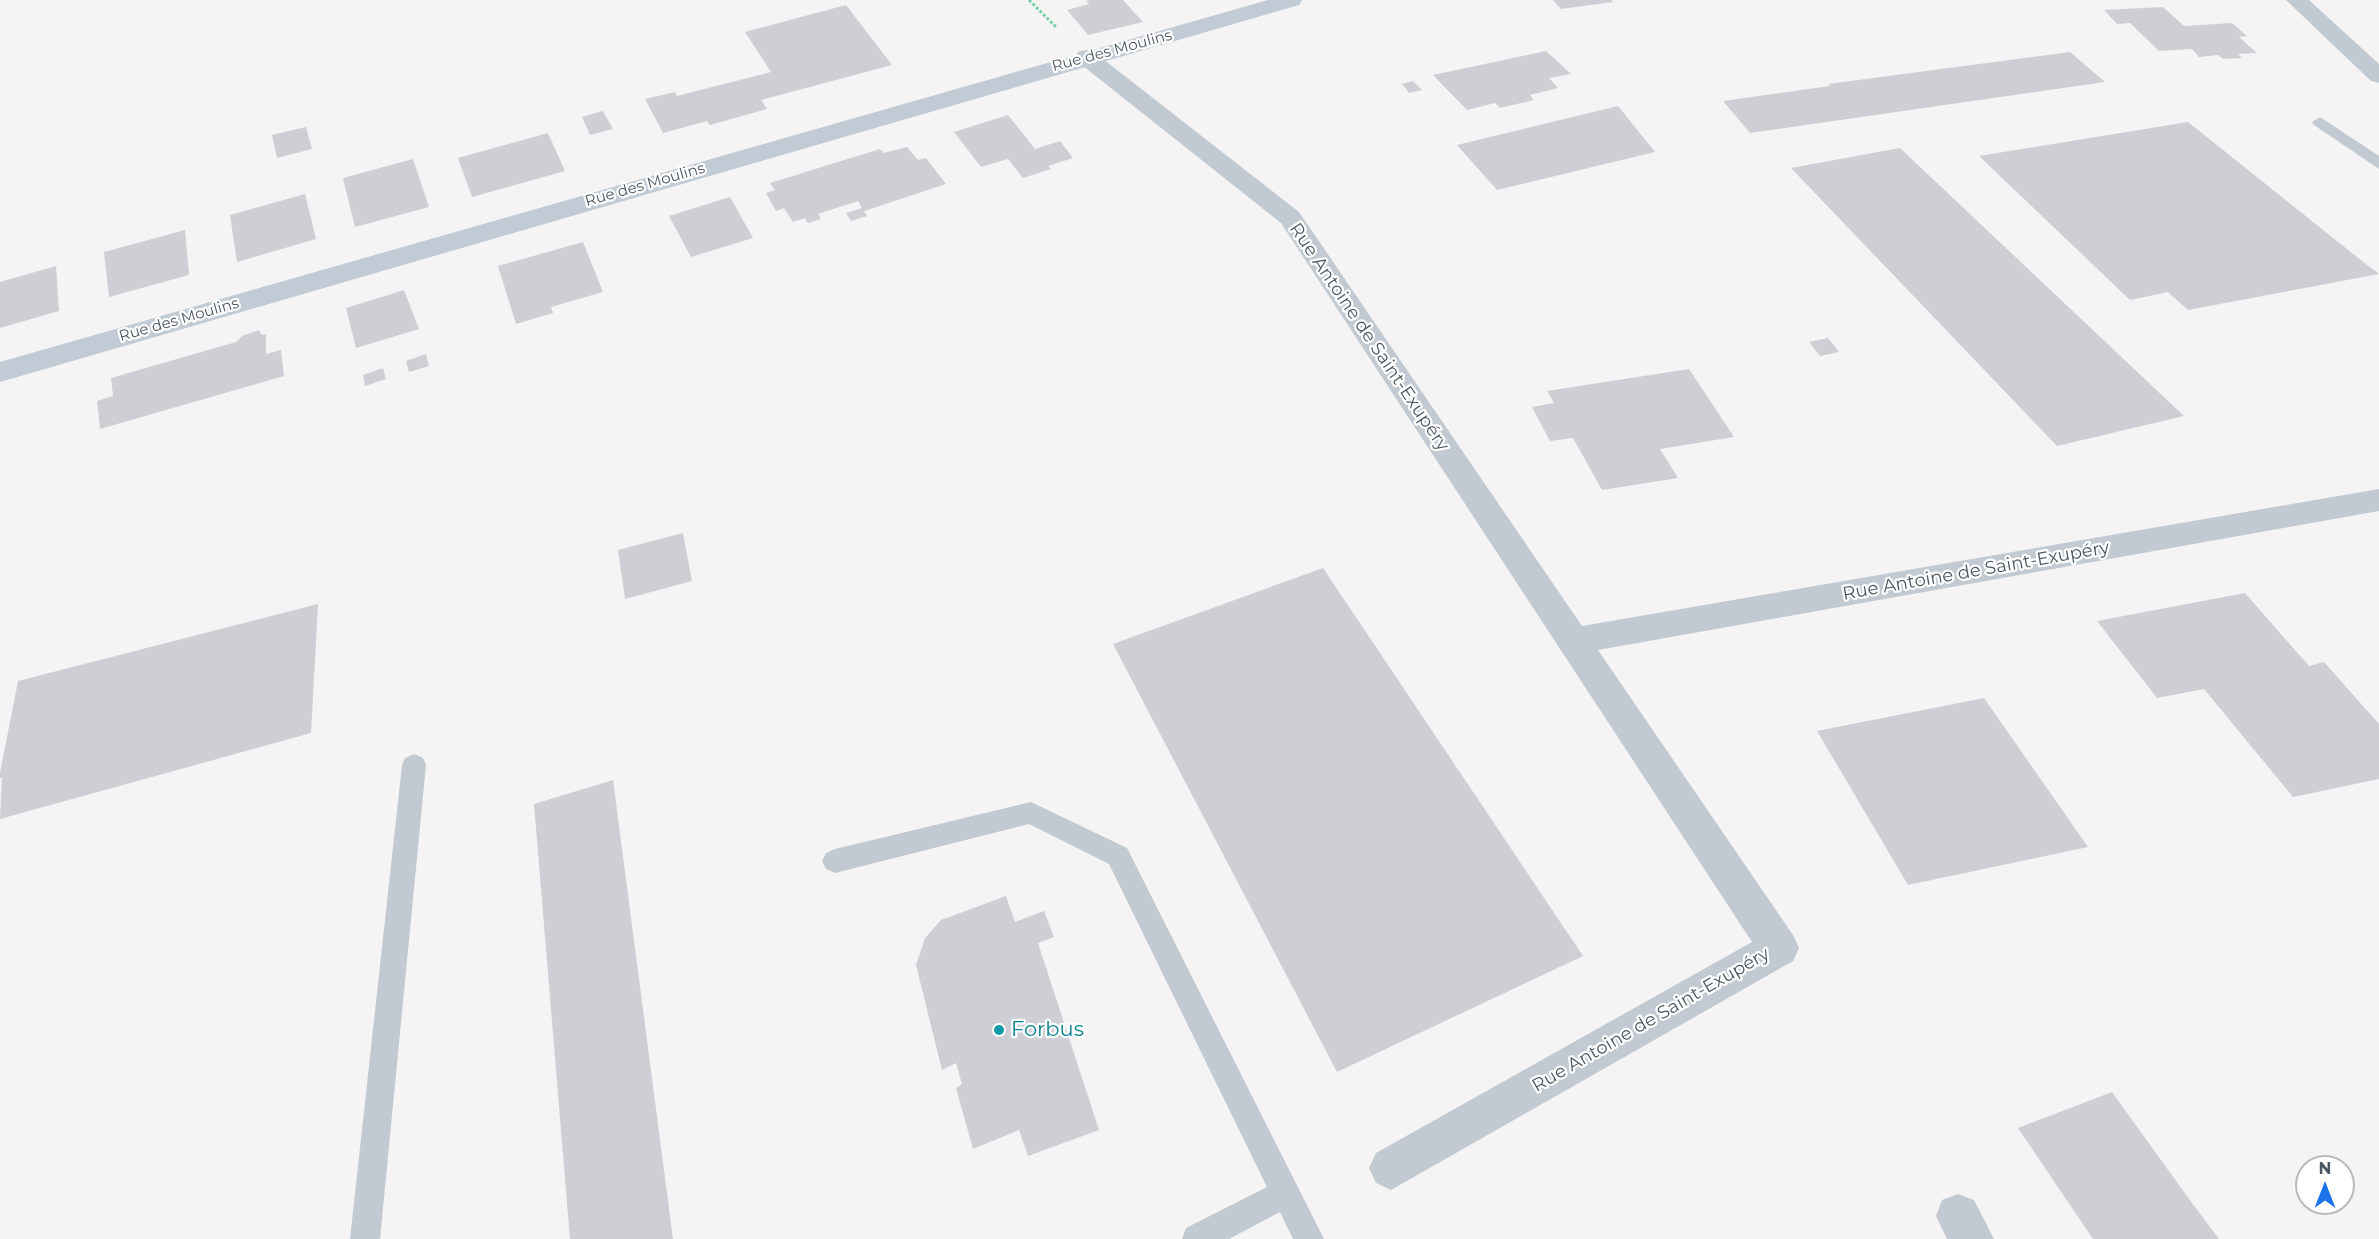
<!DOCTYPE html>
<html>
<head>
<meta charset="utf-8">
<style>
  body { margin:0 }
  #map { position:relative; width:2379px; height:1239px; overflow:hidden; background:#f5f3f3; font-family:Montserrat,sans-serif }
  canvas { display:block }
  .north { position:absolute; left:2295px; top:1155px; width:60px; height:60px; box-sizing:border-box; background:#fff; border:2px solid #b7bbc0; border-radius:50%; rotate:0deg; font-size:16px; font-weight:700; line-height:24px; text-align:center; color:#4a5661 }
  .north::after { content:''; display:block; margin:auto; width:21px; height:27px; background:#1a73e8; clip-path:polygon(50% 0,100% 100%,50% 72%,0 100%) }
</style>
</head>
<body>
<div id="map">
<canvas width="2379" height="1239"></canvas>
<div class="north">N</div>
</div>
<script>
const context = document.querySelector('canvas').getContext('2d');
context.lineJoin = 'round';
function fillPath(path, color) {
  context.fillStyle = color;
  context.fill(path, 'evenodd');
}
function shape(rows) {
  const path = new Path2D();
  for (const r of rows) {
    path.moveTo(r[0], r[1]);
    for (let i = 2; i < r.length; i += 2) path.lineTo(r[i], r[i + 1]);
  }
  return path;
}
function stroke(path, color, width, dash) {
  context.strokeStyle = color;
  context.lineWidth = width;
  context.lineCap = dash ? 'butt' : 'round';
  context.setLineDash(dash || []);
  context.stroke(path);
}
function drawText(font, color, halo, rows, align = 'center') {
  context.font = font + ' Montserrat,sans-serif';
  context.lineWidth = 4.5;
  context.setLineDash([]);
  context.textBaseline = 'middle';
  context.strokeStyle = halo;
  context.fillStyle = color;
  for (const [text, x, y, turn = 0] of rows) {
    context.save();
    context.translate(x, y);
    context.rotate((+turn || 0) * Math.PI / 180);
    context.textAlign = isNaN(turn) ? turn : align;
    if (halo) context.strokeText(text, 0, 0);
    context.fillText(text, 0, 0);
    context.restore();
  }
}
fillPath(shape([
  [1090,0,1123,0,1143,22,1088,35,1067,10,1089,4,1086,1],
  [1553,0,1612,0,1613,2,1561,9],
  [846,5,892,65,761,100,767,109,710,125,707,121,663,133,645,99,675,92,677,96,771,72,745,32],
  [2163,7,2184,26,2232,23,2247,36,2239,37,2257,53,2238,54,2242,58,2223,59,2218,55,2199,57,2192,49,2159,51,2130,23,2117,24,2104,10],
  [1546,51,1571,74,1549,78,1558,88,1530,95,1534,100,1500,108,1495,103,1467,110,1433,75],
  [2070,52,2105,82,1750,133,1723,101,1830,86,1828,84],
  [1413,81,1422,90,1409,93,1402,84],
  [1618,106,1655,152,1497,190,1457,145],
  [603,111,613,129,590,135,582,117],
  [1008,115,1035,149,1060,141,1073,158,1048,166,1051,169,1023,178,1008,159,981,167,954,132],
  [2188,122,2357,257,2379,274,2188,310,2168,292,2130,300,1979,156],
  [306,127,312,149,277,158,272,135],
  [548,133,565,171,472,197,458,158],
  [907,147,918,160,926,158,946,184,864,211,867,216,851,221,846,213,862,208,858,201,818,214,821,219,808,223,805,218,793,222,784,208,776,211,766,193,775,190,770,183,880,149,884,153],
  [1900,148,2184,416,2057,446,1791,168],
  [413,159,429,207,355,227,343,178],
  [305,194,316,239,237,262,230,215],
  [730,197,753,238,691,257,669,216],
  [185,230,189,275,109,297,104,252],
  [583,242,603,292,551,307,553,313,516,324,498,266],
  [56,266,59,311,0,328,0,282],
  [404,290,419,329,356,348,346,308],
  [259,330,262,335,266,334,266,354,281,350,284,376,100,429,97,401,113,396,111,378,236,342,242,336],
  [1828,338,1839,352,1820,356,1809,342],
  [426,354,429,366,409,372,406,361],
  [383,368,386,379,365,386,363,375],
  [1689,369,1734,437,1660,449,1678,478,1602,490,1573,438,1550,441,1532,407,1554,403,1547,391],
  [683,533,692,581,625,599,618,550],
  [1323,568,1583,956,1337,1072,1113,644],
  [2245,593,2309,666,2324,662,2379,724,2379,779,2293,797,2204,689,2157,698,2097,621],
  [318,604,311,733,0,819,2,778,0,778,0,773,18,681],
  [1984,698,2088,847,1908,885,1817,731],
  [613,780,673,1239,570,1239,534,804],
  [1006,896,1015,922,1044,911,1054,937,1038,943,1099,1130,1028,1156,1019,1130,973,1149,956,1088,962,1084,956,1063,942,1070,916,965,925,938,941,920],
  [2112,1092,2192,1203,2219,1239,2093,1239,2018,1128]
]), '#cdcfd5');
stroke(shape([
  [1029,0,1056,27]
]), '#7ad0a6', 3, [3, 2]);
fillPath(shape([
  [2320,117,2379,156,2379,169,2314,125,2312,122,2320,117],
  [414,754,423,758,426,765,380,1239,350,1239,402,765,405,758,414,754],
  [1031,802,1127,848,1324,1239,1293,1239,1280,1212,1229,1239,1182,1239,1186,1228,1267,1187,1109,864,1029,824,835,873,826,869,822,861,826,853,835,849,1031,802]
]), '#c1cad2');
fillPath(shape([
  [2286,0,2309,0,2379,64,2379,83,2371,81,2286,0],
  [1086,50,1094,52,1299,212,1582,626,2379,489,2379,511,1598,650,1793,935,1799,948,1793,961,1391,1190,1376,1183,1369,1168,1376,1153,1752,942,1281,223,1078,62,1075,57,1078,52,1086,50],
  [1958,1194,1974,1200,1994,1239,1947,1239,1936,1216,1942,1200,1958,1194]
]), '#c1cad2');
fillPath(shape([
  [1268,0,1302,0,1299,5,0,382,0,362,1268,0]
]), '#c1cbd6');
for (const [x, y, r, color] of [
  [999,1030,6,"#0f9aa8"]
]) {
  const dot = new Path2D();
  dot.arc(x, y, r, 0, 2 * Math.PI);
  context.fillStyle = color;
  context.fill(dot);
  stroke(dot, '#fff', 2);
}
drawText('15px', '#4a5661', '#fff', [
  ["Rue des Moulins",1112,51,-15],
  ["Rue des Moulins",645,185,-16],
  ["Rue des Moulins",179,320,-16]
]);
drawText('18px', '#4a5661', '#fff', [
  ["Rue Antoine de Saint-Exupéry",1369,337,56],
  ["Rue Antoine de Saint-Exupéry",1976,571,-10],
  ["Rue Antoine de Saint-Exupéry",1651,1020,-30]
]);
drawText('21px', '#0d838f', '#fff', [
  ["Forbus",1011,1030]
], 'left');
</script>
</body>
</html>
